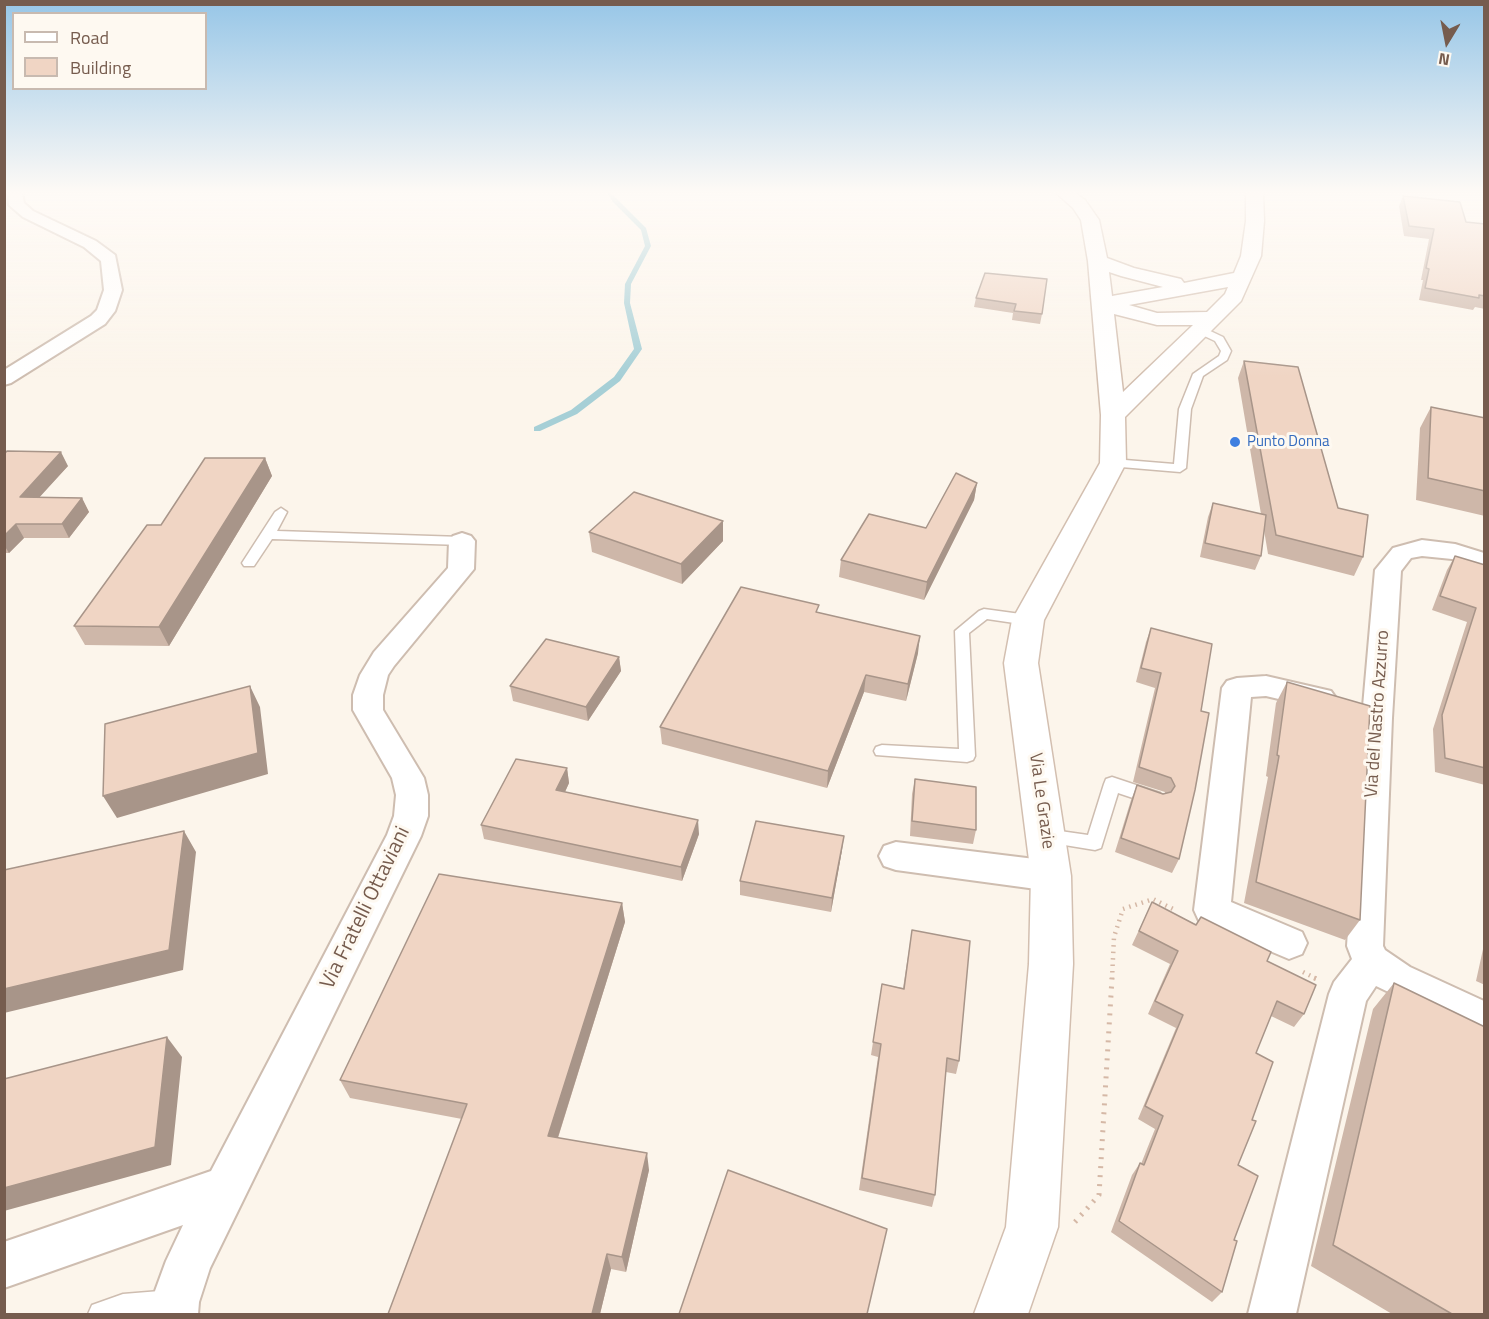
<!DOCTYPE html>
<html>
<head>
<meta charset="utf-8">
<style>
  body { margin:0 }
  #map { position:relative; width:1489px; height:1319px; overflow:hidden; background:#fcf5eb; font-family:"Titillium Web",sans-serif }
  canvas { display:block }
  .frame { position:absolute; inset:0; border:6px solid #765c4e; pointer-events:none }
  .legend { position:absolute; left:12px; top:12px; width:195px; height:78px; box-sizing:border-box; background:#fef9f1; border:2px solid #c8bab0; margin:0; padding:8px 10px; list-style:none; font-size:18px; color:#765c4e }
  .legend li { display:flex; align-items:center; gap:12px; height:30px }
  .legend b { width:30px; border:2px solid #c8bab0 }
  .north { position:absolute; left:1417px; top:12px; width:60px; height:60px; -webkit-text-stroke:4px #fef9f1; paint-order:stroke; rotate:190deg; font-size:16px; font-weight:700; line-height:24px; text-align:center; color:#765c4e }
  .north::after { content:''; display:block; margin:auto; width:21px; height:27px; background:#765c4e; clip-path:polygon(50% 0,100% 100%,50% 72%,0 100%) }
</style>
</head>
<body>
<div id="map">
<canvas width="1489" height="1319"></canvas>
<div class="frame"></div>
<ul class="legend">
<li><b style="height:8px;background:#fff"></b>Road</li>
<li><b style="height:16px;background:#f0d5c4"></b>Building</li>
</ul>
<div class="north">N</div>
</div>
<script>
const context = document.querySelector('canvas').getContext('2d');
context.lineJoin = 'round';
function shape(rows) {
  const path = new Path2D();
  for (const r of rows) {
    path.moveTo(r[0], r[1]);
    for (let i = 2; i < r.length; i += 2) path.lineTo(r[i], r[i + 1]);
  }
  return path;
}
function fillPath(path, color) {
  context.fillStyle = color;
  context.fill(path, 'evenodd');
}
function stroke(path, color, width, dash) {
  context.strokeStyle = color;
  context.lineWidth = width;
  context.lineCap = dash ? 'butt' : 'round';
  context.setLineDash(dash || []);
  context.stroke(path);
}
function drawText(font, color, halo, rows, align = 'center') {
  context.font = font + ' "Titillium Web",sans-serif';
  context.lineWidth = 6;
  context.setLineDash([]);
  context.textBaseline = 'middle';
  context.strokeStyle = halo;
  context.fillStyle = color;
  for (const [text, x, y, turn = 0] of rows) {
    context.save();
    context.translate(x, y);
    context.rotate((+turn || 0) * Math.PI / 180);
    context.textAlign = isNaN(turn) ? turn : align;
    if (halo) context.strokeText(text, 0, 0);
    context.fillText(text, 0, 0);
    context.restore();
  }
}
fillPath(shape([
  [607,193,611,193,646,228,651,246,631,284,630,303,642,349,620,381,577,414,540,431,534,431,534,427,571,410,614,377,634,349,624,303,625,284,645,246,641,230,613,202,607,193]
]), '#a6cfd6');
const lane = shape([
  [1198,329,1206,329,1223,337,1231,351,1227,360,1203,376,1191,409,1186,468,1180,472,1109,466,1107,463,1113,459,1174,464,1179,409,1193,374,1219,356,1221,351,1215,341,1198,333,1198,329],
  [281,508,287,512,277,531,462,537,469,541,462,545,272,539,254,566,244,566,242,563,275,512,281,508],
  [984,609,1028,615,1035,620,1028,625,987,619,969,633,975,756,973,760,967,762,876,755,874,751,876,747,882,745,959,749,955,631,979,611,984,609],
  [1112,777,1160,793,1163,798,1160,803,1154,805,1118,793,1101,848,1095,850,1040,841,1037,836,1040,831,1046,829,1088,835,1104,784,1106,779,1112,777],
  [172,1290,181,1293,184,1302,181,1311,172,1314,88,1314,92,1305,123,1294,172,1290]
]);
const street = shape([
  [8,193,22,193,24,203,33,211,96,241,115,255,122,290,115,311,105,324,11,383,4,385,4,370,91,316,97,310,104,290,101,261,84,247,23,217,9,205,8,193],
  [462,533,471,536,475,541,474,569,394,666,388,675,383,695,383,710,424,778,428,795,428,816,421,836,210,1268,199,1302,198,1314,150,1314,151,1302,166,1261,183,1225,4,1288,4,1242,211,1171,387,835,394,816,396,795,392,778,353,710,353,695,360,675,374,652,448,568,449,541,453,536,462,533],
  [1422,540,1455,544,1484,553,1484,569,1452,559,1422,556,1411,558,1401,571,1392,718,1383,946,1385,950,1410,967,1484,1001,1484,1038,1376,986,1366,1001,1296,1314,1248,1314,1329,994,1334,982,1352,959,1347,946,1362,718,1375,570,1393,548,1422,540],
  [1266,676,1331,691,1336,698,1331,705,1321,709,1266,696,1251,697,1231,902,1302,932,1307,943,1302,954,1289,959,1199,921,1194,910,1222,688,1227,681,1237,678,1266,676],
  [896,842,1051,861,1063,866,1068,876,1063,886,1051,891,896,870,884,866,879,856,884,846,896,842]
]);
const secondary = shape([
  [1056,193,1075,193,1085,200,1099,220,1107,258,1134,268,1181,279,1184,283,1234,273,1241,256,1246,221,1246,193,1263,193,1264,221,1261,256,1241,301,1125,417,1126,463,1044,620,1038,663,1071,876,1073,964,1058,1227,1028,1314,974,1314,1006,1227,1029,964,1031,876,1004,663,1012,620,1100,463,1101,415,1088,261,1081,220,1073,208,1056,193],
  [1109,272,1121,276,1163,287,1112,296,1109,272],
  [1228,287,1225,294,1207,312,1157,313,1129,305,1228,287],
  [1114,314,1157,325,1193,325,1123,392,1114,314]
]);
stroke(lane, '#cebdb0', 3);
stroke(street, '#cebdb0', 4);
stroke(secondary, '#d3bfb0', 3);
stroke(shape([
  [1303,972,1317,979],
  [1112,979,1114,937,1123,909,1153,899,1177,911]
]), '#d5b8a6', 4.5, [1.5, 5]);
stroke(shape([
  [1314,978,1317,979],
  [1075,1222,1099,1195,1112,978]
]), '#d5b8a6', 5, [2, 7]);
fillPath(lane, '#fff');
fillPath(street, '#fff');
fillPath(secondary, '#fff');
fillPath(shape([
  [1403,196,1466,222,1485,224,1485,309,1475,307,1473,310,1419,300,1423,280,1421,280,1429,239,1404,236,1399,206],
  [985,273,1042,314,1040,324,1012,320,1013,313,974,307,976,298],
  [1244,361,1338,508,1363,557,1354,576,1268,554,1264,530,1261,556,1255,570,1200,557,1208,517,1213,503,1261,514,1238,378],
  [1431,407,1485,418,1485,516,1416,500,1420,428],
  [4,454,68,466,39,497,82,498,89,512,69,538,24,538,9,553,4,553],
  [265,458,272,476,169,646,85,645,74,626,161,525],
  [977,483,974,500,924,600,839,577,841,560,926,528],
  [723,521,723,541,682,584,592,552,589,532],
  [1455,556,1485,565,1485,785,1435,772,1433,729,1467,622,1432,610,1447,570],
  [819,613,918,653,906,701,864,692,827,788,662,744,660,727],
  [1151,628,1201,711,1179,859,1172,873,1115,852,1131,800,1137,785,1163,794,1165,793,1165,792,1133,782,1155,688,1136,682,1146,642],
  [619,657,621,671,588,721,513,701,510,686],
  [1287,682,1360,920,1345,940,1244,903,1268,777,1266,776,1276,703],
  [567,768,569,783,565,792,699,834,682,881,484,839,481,825],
  [915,779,976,830,973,844,910,836,912,794],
  [842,850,831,912,740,895,740,881],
  [1152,902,1267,961,1304,1014,1294,1027,1271,1016,1256,1053,1252,1120,1238,1165,1234,1240,1222,1292,1212,1302,1111,1232,1132,1175,1140,1163,1141,1164,1155,1129,1138,1119,1176,1028,1148,1014,1170,964,1132,945],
  [622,903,625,922,558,1138,649,1170,626,1272,611,1269,600,1314,388,1314,462,1119,350,1098,340,1080],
  [912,930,959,1061,956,1074,946,1072,935,1195,932,1207,859,1190,878,1057,871,1055,882,984,903,988],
  [1485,940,1485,985,1476,981],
  [1394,983,1485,1314,1392,1314,1311,1266,1373,1009]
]), '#ceb7a9');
fillPath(shape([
  [61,452,68,466,27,511,20,497],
  [265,458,272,476,169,646,159,627],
  [977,483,974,500,924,600,927,582],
  [82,498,89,512,69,538,62,524],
  [723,521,723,541,682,584,681,564],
  [16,524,24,538,9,553,4,545,4,536],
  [920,636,918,653,906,701,908,684],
  [619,657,621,671,588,721,586,707],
  [866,675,864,692,827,788,828,771],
  [250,686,260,707,268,774,117,818,103,796],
  [567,768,569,783,559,805,556,790],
  [698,820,699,834,682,881,681,867],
  [184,831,196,852,183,970,4,1013,4,989],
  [844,836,842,850,831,912,832,898],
  [622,903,625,922,553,1153,548,1136],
  [167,1037,182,1057,171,1165,4,1211,4,1188],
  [647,1153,649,1170,626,1272,622,1257],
  [607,1254,611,1269,600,1314,592,1314]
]), '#a89589');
const building = shape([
  [1403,196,1460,202,1466,222,1485,224,1485,296,1479,295,1479,298,1425,288,1429,269,1426,268,1434,229,1409,226,1403,196],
  [985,273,1047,279,1042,314,1014,311,1016,304,976,298,985,273],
  [1244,361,1298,367,1338,508,1368,515,1363,557,1276,535,1244,361],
  [1431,407,1485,418,1485,491,1428,478,1431,407],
  [7,451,61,452,20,497,82,498,62,524,16,524,4,536,4,454,7,451],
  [205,458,265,458,159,627,74,626,147,525,161,525,205,458],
  [956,473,977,483,927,582,841,560,869,514,926,528,956,473],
  [634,492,723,521,681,564,589,532,634,492],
  [1213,503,1266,515,1261,556,1205,543,1213,503],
  [1455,556,1485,565,1485,768,1445,758,1442,715,1476,608,1440,596,1455,556],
  [741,587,819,605,816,612,920,636,908,684,866,675,828,771,660,727,741,587],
  [1151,628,1212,644,1201,711,1209,713,1195,790,1179,859,1121,838,1137,785,1163,794,1171,792,1175,786,1171,778,1139,767,1161,673,1141,668,1151,628],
  [546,639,619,657,586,707,510,686,546,639],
  [1287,682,1370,706,1360,920,1256,882,1279,756,1277,755,1287,682],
  [250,686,258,753,103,796,105,724,250,686],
  [516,759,567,768,556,790,698,820,681,867,481,825,516,759],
  [915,779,976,787,976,830,912,821,915,779],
  [756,821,844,836,832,898,740,881,756,821],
  [184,831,169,950,4,989,4,870,184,831],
  [439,874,622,903,548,1136,647,1153,622,1257,607,1254,592,1314,388,1314,467,1104,340,1080,439,874],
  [1152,902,1196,925,1201,917,1271,952,1267,961,1316,985,1304,1014,1277,1001,1256,1053,1273,1062,1252,1120,1256,1121,1238,1165,1258,1176,1234,1240,1237,1241,1222,1292,1119,1221,1140,1163,1144,1165,1163,1116,1145,1106,1183,1015,1155,1001,1178,951,1139,931,1152,902],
  [912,930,970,941,959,1061,947,1058,935,1195,862,1178,881,1044,873,1042,882,984,904,989,912,930],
  [1394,983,1485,1027,1485,1314,1452,1314,1333,1245,1394,983],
  [167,1037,155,1147,4,1188,4,1079,167,1037],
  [728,1170,887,1229,867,1314,679,1314,728,1170]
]);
fillPath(building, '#f0d5c4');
stroke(building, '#a89589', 1.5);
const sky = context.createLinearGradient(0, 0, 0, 377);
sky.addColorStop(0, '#97c6e7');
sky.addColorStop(0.51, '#fefaf6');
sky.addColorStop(1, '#fefaf600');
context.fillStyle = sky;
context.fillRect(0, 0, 1489, 377);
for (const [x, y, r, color] of [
  [1235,442,6,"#3f7fe0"]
]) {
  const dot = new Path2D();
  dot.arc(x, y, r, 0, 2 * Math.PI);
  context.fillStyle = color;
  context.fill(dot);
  stroke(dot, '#fef9f1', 2);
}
drawText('15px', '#366cbe', '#fef9f1', [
  ["Punto Donna",1247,442]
], 'left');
drawText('18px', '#765c4e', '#fef9f1', [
  ["Via del Nastro Azzurro",1378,714,-86],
  ["Via Le Grazie",1041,801,82]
]);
drawText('21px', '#765c4e', '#fef9f1', [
  ["Via Fratelli Ottaviani",366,908,-64]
]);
</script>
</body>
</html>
